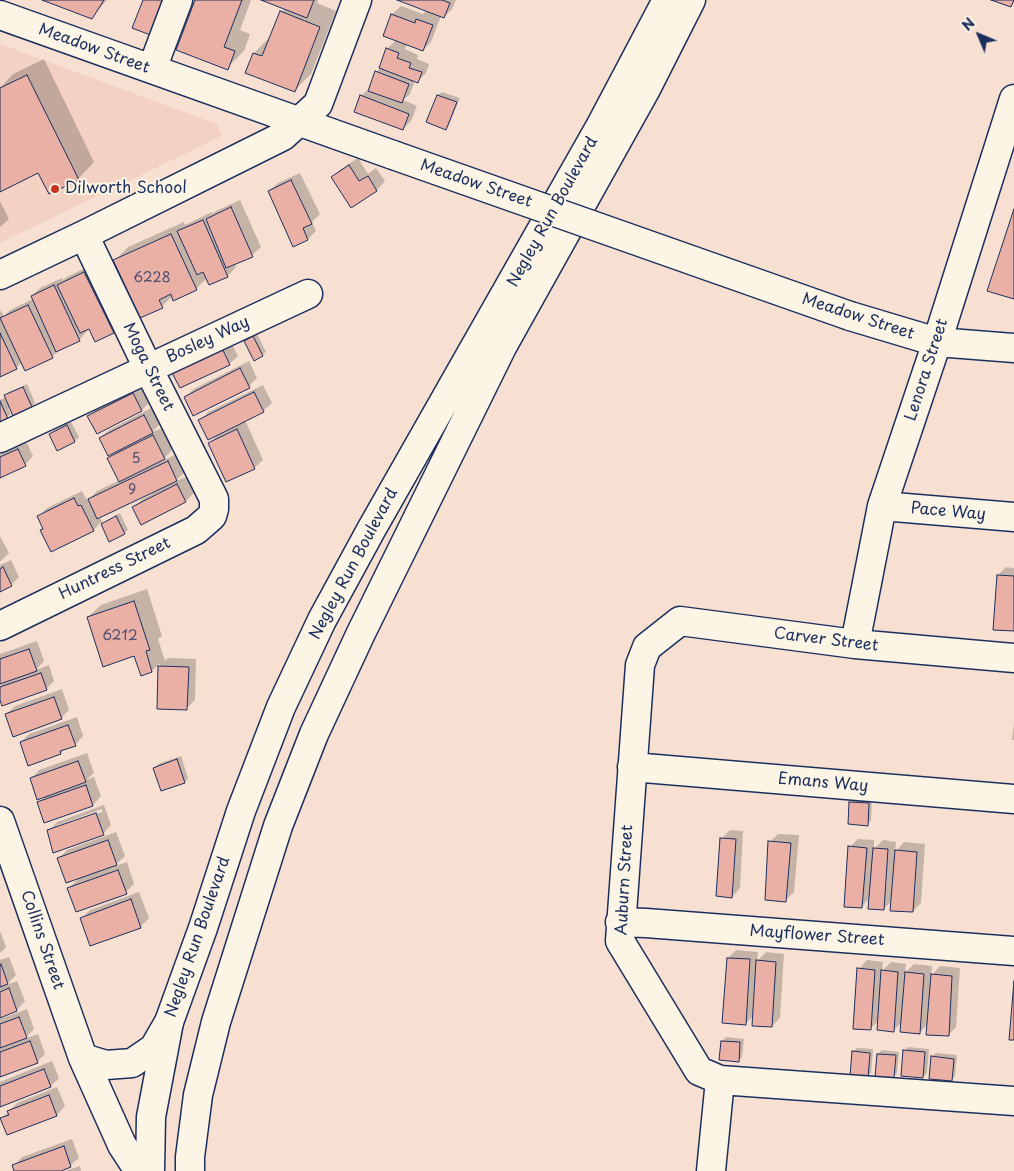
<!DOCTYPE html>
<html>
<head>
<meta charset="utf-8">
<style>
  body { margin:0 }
  #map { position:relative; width:1014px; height:1171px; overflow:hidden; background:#f7e0d2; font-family:"Playpen Sans",sans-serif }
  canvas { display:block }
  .north { position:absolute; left:954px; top:10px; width:50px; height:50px; -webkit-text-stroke:4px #fcf5e5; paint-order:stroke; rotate:315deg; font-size:14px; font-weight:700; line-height:20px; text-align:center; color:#1b2f5e }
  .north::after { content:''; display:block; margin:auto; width:18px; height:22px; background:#1b2f5e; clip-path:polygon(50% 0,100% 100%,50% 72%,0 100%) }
</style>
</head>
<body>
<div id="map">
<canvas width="1014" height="1171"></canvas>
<div class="north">N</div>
</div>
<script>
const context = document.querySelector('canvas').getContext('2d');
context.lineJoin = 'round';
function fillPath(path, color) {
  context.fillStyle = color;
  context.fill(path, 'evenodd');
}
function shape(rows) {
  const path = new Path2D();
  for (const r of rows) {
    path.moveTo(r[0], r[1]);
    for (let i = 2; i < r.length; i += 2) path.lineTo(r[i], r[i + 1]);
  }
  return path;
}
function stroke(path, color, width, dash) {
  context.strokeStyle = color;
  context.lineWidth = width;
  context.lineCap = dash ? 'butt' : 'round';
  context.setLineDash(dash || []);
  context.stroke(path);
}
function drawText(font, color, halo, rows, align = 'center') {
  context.font = font + ' "Playpen Sans",sans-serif';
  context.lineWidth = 4;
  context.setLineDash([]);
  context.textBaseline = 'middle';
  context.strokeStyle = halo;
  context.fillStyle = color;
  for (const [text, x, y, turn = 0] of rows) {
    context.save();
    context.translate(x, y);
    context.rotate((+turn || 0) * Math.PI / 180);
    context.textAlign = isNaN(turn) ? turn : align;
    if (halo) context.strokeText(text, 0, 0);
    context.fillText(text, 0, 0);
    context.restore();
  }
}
fillPath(shape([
  [0,44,217,124,222,136,0,243]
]), '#f3d2c4');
fillPath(shape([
  [45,0,107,0,92,17],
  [197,0,251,0,240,30,250,34,244,51,227,68],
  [265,0,318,0,317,3,336,11,311,74,295,90,254,53,270,37,281,12,285,8],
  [399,0,456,0,452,9,444,17,441,16,431,42,423,50,407,44,405,49,418,55,417,59,429,64,426,73,418,81,415,80,410,94,403,100,417,106,411,121,403,129,361,96,370,88,377,72,380,68,387,49,396,40,384,35,392,14,401,6,423,14,427,10],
  [44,59,94,162,78,179,39,171,0,190,0,88,13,74],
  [442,92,460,98,449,125,445,129,428,122,438,95],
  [358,158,368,174,376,168,385,181,377,190,351,206,332,177,341,169],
  [300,173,320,214,312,222,316,231,308,239,294,245,269,191,278,183],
  [240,200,261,247,252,255,234,263,236,267,228,276,209,284,207,278,196,289,173,296,162,306,115,260,128,247,184,222,185,225,212,212,212,214,216,211],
  [0,201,9,219,0,227],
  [93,264,121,324,113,332,89,327,86,329,87,331,79,340,60,349,52,357,22,362,16,368,0,376,0,311,1,311,4,316,10,310,33,299,32,296,40,288,62,278,63,280,67,277],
  [257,334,266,352,262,355,246,341],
  [229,339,238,356,229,364,173,371],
  [249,361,257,378,249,386,185,397,194,389],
  [27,384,35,403,32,406,8,408,11,414,0,421,0,400,6,397,6,395,9,392],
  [263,385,272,403,263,411,245,420,263,460,254,468,210,443,218,434,200,421,208,412],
  [141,386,150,402,142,410,89,417,97,408],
  [153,407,161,423,152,432,162,428,172,450,162,461,177,454,185,472,174,482,186,477,194,493,186,501,141,524,133,508,142,499,152,494,151,492,99,516,103,523,120,513,128,530,124,533,110,540,101,522,94,530,52,550,39,516,47,508,82,491,86,499,90,498,97,491,120,480,109,459,118,450,100,438,109,430],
  [71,422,79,437,75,441,57,449,50,434,54,430],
  [26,441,33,456,25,465,0,477,0,454],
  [0,536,9,553,0,562],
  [11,560,19,577,11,585,0,590,0,565],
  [1006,567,1014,568,1014,630,998,575],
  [147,589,162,636,158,639,165,661,168,658,196,659,195,700,187,708,158,708,160,663,152,671,141,674,135,655,88,617,101,605],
  [37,641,44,661,36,670,49,665,54,681,46,689,0,696,0,686,5,680,0,682,0,654],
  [62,689,69,710,61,718,6,714,15,706],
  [77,717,83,736,75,745,66,748,61,753,21,742,29,734],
  [1014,723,1014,740,1012,740],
  [87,753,94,773,86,780,94,777,101,796,93,805,39,803,46,796,31,779,39,770],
  [181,756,188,778,185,782,162,789,154,768,158,764],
  [854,798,872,800,871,820,867,824,851,802],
  [104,805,111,825,103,834,49,831,57,822],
  [102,809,102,812,56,828,56,826],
  [730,830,743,831,740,888,732,897,718,895,722,838],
  [116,832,125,856,113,867,127,862,134,884,126,892,69,888,81,876,59,858,67,850],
  [778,834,799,835,794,892,785,901,770,842],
  [858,839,874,840,874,849,883,840,896,842,895,852,904,842,925,844,921,903,913,911,893,900,883,909,870,898,861,907,850,847],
  [139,892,149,918,140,927,81,919,90,910],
  [0,931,6,947,0,953],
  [736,950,758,952,757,961,766,952,784,954,780,1018,772,1026,754,1015,745,1024,728,958],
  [9,957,16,975,6,985,17,981,25,1001,17,1010,0,1016,0,960],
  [867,960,883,962,882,971,891,962,906,964,905,973,914,964,932,966,931,976,940,966,960,968,956,1027,948,1035,928,1024,919,1033,902,1022,893,1031,879,1020,870,1029,859,969],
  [27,1009,34,1029,24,1039,38,1034,45,1054,37,1062,0,1076,0,1019],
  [726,1037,744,1039,742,1057,738,1061,722,1041],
  [908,1047,929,1049,927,1073,923,1077,904,1051],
  [857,1048,873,1049,871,1073,867,1077,853,1052],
  [882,1050,899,1052,897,1073,893,1077,878,1054],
  [936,1053,957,1055,955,1076,951,1080,932,1057],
  [52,1061,59,1078,51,1086,0,1106,0,1082],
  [57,1087,65,1106,57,1115,7,1134,1,1119,17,1103],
  [72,1139,79,1158,70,1166,57,1171,16,1171,14,1166,22,1157],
  [80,1166,81,1171,65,1171]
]), '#0003');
const building = shape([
  [42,0,104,0,92,19,42,0],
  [143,0,167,0,153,36,132,28,143,0],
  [195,0,242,0,224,47,235,51,228,70,176,50,195,0],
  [261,0,314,0,307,18,261,0],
  [397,0,442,0,450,3,444,18,397,0],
  [991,0,1014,0,1011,7,991,0],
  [280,11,320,27,295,92,245,73,253,53,262,56,280,11],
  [391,14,415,23,416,19,433,25,423,51,383,36,391,14],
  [386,48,399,53,397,58,411,63,409,68,422,72,418,83,379,68,386,48],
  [375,71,409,84,402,103,368,91,375,71],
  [27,75,79,180,49,194,38,173,0,192,0,88,27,75],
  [360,95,409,114,403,130,354,112,360,95],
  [437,95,457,102,446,130,426,122,437,95],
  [349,165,359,181,368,176,377,191,351,208,331,177,349,165],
  [291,180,312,224,303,228,308,240,293,247,268,191,291,180],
  [231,207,253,257,226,268,206,219,231,207],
  [1014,209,1014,299,987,291,1014,209],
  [203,220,228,277,209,285,203,272,197,275,177,231,203,220],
  [171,234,197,290,173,301,171,294,159,300,163,308,140,318,113,260,171,234],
  [84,272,114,333,95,342,89,329,80,333,57,285,84,272],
  [54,285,80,341,56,352,31,296,54,285],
  [28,305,53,358,25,371,0,318,28,305],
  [0,333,17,369,0,377,0,333],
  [253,336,263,356,254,361,244,341,253,336],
  [221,346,230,365,180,388,171,371,221,346],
  [240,368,250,388,193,416,184,397,240,368],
  [23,387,32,407,13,416,4,395,23,387],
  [254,392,264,412,208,440,198,420,254,392],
  [133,393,142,411,97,434,87,416,133,393],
  [0,401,8,419,0,422,0,401],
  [144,415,153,433,108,456,99,438,144,415],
  [67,425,75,442,57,451,49,434,67,425],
  [237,429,255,469,226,482,208,443,237,429],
  [153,435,165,459,119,482,107,458,153,435],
  [18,449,26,466,0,478,0,457,18,449],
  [168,461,177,481,97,519,88,499,168,461],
  [177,484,186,502,141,525,132,507,177,484],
  [74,498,78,506,81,505,94,531,51,552,40,530,43,529,37,516,74,498],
  [116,516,125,534,109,542,101,524,116,516],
  [3,567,12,586,0,592,0,569,3,567],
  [997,575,1014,576,1014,631,993,630,997,575],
  [134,601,150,650,146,651,152,672,141,676,134,656,103,667,87,617,134,601],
  [29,649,37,671,0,684,0,659,29,649],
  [158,666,189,667,187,710,157,709,158,666],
  [41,673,47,690,2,706,0,700,0,687,41,673],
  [54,697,62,719,13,737,5,714,54,697],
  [68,725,76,746,60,751,61,754,28,766,20,742,68,725],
  [177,759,185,783,161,791,153,768,177,759],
  [78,761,86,782,37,800,30,778,78,761],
  [86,785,93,806,44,823,37,802,86,785],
  [849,802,869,803,868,826,848,824,849,802],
  [96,813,104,835,53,853,47,830,96,813],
  [720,838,736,839,732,898,716,896,720,838],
  [108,840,117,865,66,883,57,858,108,840],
  [768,841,791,843,786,902,765,900,768,841],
  [848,846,867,848,862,908,844,907,848,846],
  [873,848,888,849,884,910,868,909,873,848],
  [895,850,917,852,913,912,890,911,895,850],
  [118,870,127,894,76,912,67,888,118,870],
  [131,899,141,928,90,946,80,918,131,899],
  [727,958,750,959,746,1025,722,1023,727,958],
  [756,960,776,962,772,1027,752,1026,756,960],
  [1,964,8,984,0,987,0,965,1,964],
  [857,968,875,970,871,1030,853,1029,857,968],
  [881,970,898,972,894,1032,877,1030,881,970],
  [905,972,924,974,920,1034,900,1032,905,972],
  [931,974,952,976,949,1036,926,1035,931,974],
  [1014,981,1014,1040,1009,1040,1014,981],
  [9,988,17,1011,0,1018,0,992,9,988],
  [19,1017,27,1038,0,1048,0,1024,19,1017],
  [30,1041,38,1063,0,1077,0,1052,30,1041],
  [721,1041,740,1042,739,1062,719,1060,721,1041],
  [903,1050,925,1052,923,1078,901,1076,903,1050],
  [852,1051,870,1053,868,1078,850,1076,852,1051],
  [877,1054,896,1055,894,1078,875,1077,877,1054],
  [931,1056,954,1059,952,1081,929,1079,931,1056],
  [44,1069,51,1087,0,1107,0,1086,44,1069],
  [49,1095,57,1116,7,1135,0,1118,9,1115,7,1111,49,1095],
  [64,1146,71,1167,61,1171,14,1171,12,1165,64,1146]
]);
fillPath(building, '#eab0a5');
stroke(building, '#1b2f5e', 1);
const minor = shape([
  [0,15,393,155],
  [152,69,178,0],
  [0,275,84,235,283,136,318,104,357,0],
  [850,316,937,342,1014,348],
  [0,438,308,294],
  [882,506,1014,517],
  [0,626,196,530,212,516,214,509,214,499,148,368,84,235],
  [855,644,882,506,937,342,1014,99],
  [1014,658,855,644,680,621,647,647,640,665,620,941,699,1071,720,1080,1014,1101],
  [632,767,1014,799],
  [0,821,83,1058,122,1145,139,1171],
  [620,922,646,923,1014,951],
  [83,1058,106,1065,132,1063,154,1048,169,1022],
  [711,1171,720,1080]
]);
const major = shape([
  [150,1171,151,1117,169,1022,203,928,241,811,281,707,322,620,371,530,600,127,667,0],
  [190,1171,190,1157,198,1095,216,1022,278,826,314,734,361,633,502,347,646,89,691,0]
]);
stroke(minor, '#1b2f5e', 31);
stroke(major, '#1b2f5e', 31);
stroke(minor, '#fcf5e5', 28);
stroke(major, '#fcf5e5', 28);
const minorBridge = shape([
  [393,155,850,316]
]);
stroke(minorBridge, '#1b2f5e', 31, []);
stroke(minorBridge, '#fcf5e5', 28);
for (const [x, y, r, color] of [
  [55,189,5,"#c8321e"]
]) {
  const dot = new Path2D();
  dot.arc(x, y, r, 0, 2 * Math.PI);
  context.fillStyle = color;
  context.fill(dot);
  stroke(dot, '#fcf5e5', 2);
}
drawText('14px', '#4f4f70', null, [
  ["6228",152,278],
  ["5",136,459],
  ["9",132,490],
  ["6212",120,636]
]);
drawText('16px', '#1b2f5e', '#fcf5e5', [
  ["Meadow Street",94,49,20],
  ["Meadow Street",476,184,19],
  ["Negley Run Boulevard",553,212,-61],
  ["Meadow Street",858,317,18],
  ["Bosley Way",208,340,-25],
  ["Moga Street",148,367,64],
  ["Lenora Street",927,370,-72],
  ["Pace Way",948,512,5],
  ["Negley Run Boulevard",354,564,-62],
  ["Huntress Street",115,569,-26],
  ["Carver Street",826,640,7],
  ["Emans Way",823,783,5],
  ["Auburn Street",625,880,-87],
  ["Mayflower Street",817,936,4],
  ["Negley Run Boulevard",198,937,-71],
  ["Collins Street",42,940,71]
]);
drawText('16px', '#1b2f5e', '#fcf5e5', [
  ["Dilworth School",65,189]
], 'left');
</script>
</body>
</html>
